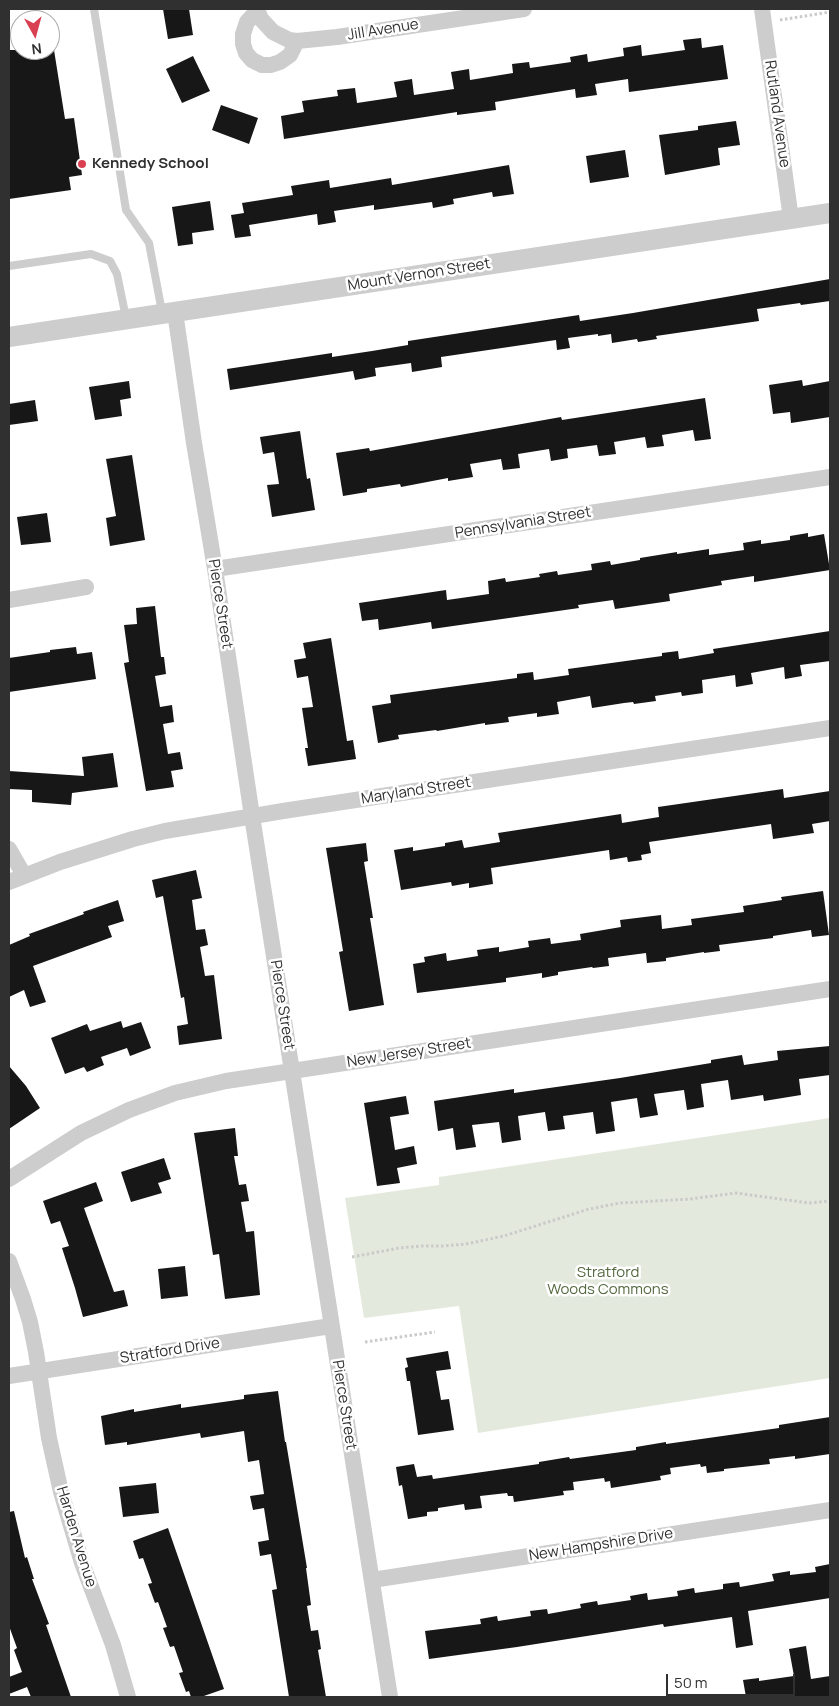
<!DOCTYPE html>
<html>
<head>
<meta charset="utf-8">
<style>
  body { margin:0 }
  #map { position:relative; width:839px; height:1706px; overflow:hidden; background:#fff; font-family:Manrope,sans-serif }
  canvas { display:block }
  .frame { position:absolute; inset:0; border:10px solid #303030; pointer-events:none }
  .north { position:absolute; left:10px; top:10px; width:50px; height:50px; box-sizing:border-box; background:#fff; border:1px solid #acacac; border-radius:50%; rotate:173deg; font-size:14px; font-weight:700; line-height:20px; text-align:center; color:#303030 }
  .north::after { content:''; display:block; margin:auto; width:18px; height:22px; background:#d94152; clip-path:polygon(50% 0,100% 100%,50% 72%,0 100%) }
  .scale { position:absolute; left:666px; top:1674px; width:129px; height:22px; box-sizing:border-box; border:2px solid #303030; border-top:0; padding-left:6px; font-size:15px; line-height:18px; white-space:nowrap; color:#303030; -webkit-text-stroke:4px #fff; paint-order:stroke }
</style>
</head>
<body>
<div id="map">
<canvas width="839" height="1706"></canvas>
<div class="frame"></div>
<div class="north">N</div>
<div class="scale">50 m</div>
</div>
<script>
const context = document.querySelector('canvas').getContext('2d');
context.lineJoin = 'round';
function fillPath(path, color) {
  context.fillStyle = color;
  context.fill(path, 'evenodd');
}
function shape(rows) {
  const path = new Path2D();
  for (const r of rows) {
    path.moveTo(r[0], r[1]);
    for (let i = 2; i < r.length; i += 2) path.lineTo(r[i], r[i + 1]);
  }
  return path;
}
function stroke(path, color, width, dash) {
  context.strokeStyle = color;
  context.lineWidth = width;
  context.lineCap = dash ? 'butt' : 'round';
  context.setLineDash(dash || []);
  context.stroke(path);
}
function drawText(font, color, halo, rows, align = 'center') {
  context.font = font + ' Manrope,sans-serif';
  context.lineWidth = 5;
  context.setLineDash([]);
  context.textBaseline = 'middle';
  context.strokeStyle = halo;
  context.fillStyle = color;
  for (const [text, x, y, turn = 0] of rows) {
    context.save();
    context.translate(x, y);
    context.rotate((+turn || 0) * Math.PI / 180);
    context.textAlign = isNaN(turn) ? turn : align;
    if (halo) context.strokeText(text, 0, 0);
    context.fillText(text, 0, 0);
    context.restore();
  }
}
fillPath(shape([
  [830,1118,830,1378,478,1433,459,1306,364,1318,345,1198,439,1185,439,1177]
]), '#e4e9dd');
fillPath(shape([
  [163,9,189,9,193,35,168,39],
  [701,38,702,48,723,45,728,79,629,92,628,79,595,84,597,95,576,98,575,89,495,102,496,110,457,115,457,112,284,139,281,116,304,112,302,101,338,96,337,90,355,88,357,103,397,97,394,82,412,79,414,95,454,89,451,72,469,69,470,80,513,73,512,64,529,62,530,68,571,62,570,57,587,54,588,62,624,56,623,48,641,45,642,56,685,50,683,40],
  [9,50,54,50,65,119,74,118,82,175,69,177,71,190,9,199],
  [193,56,210,91,182,103,166,69],
  [221,105,258,118,249,144,212,130],
  [736,121,740,145,718,148,720,165,665,175,659,135,698,130,698,126],
  [625,150,629,177,590,183,586,156],
  [509,165,514,194,493,197,492,192,453,199,454,204,433,208,432,202,374,210,374,205,334,211,336,222,318,225,317,214,249,225,251,236,235,238,231,215,244,213,242,203,293,195,291,186,329,180,330,188,391,178,392,185],
  [210,201,214,230,192,233,193,244,178,246,172,207],
  [830,279,830,301,801,305,800,303,757,309,759,321,656,336,657,339,638,342,637,339,612,343,611,334,598,336,598,334,568,338,570,348,557,350,556,340,441,357,442,367,412,372,411,363,375,368,376,376,355,380,353,371,230,390,227,369,332,353,332,357,372,351,408,345,408,341,579,315,580,321,633,313],
  [802,380,803,386,830,381,830,417,791,423,790,412,773,414,769,385],
  [129,381,131,398,120,400,122,416,95,420,89,387],
  [705,398,711,439,695,441,693,430,662,435,664,446,647,448,645,437,614,442,616,454,599,456,597,445,567,449,568,458,551,461,549,449,518,454,520,468,503,470,501,459,470,464,473,477,448,481,448,478,401,487,400,484,367,489,367,492,343,496,336,453,369,448,370,451,561,417,562,420],
  [35,400,38,421,9,425,9,404],
  [300,431,307,479,310,478,315,510,272,517,267,485,279,484,274,452,263,454,260,437],
  [132,455,145,540,110,546,106,518,116,516,106,459],
  [47,513,51,542,21,545,17,517],
  [808,533,808,537,824,534,830,570,754,582,754,576,721,581,722,585,669,594,670,601,615,609,613,600,578,605,579,608,432,629,431,622,379,630,378,619,362,621,359,603,446,590,447,600,489,594,488,581,505,578,506,582,540,577,539,574,557,571,558,575,592,570,591,564,610,561,611,565,640,560,640,558,677,552,677,554,709,549,709,555,744,550,743,543,761,540,761,544,790,540,790,536],
  [155,606,161,657,164,657,166,674,155,676,160,707,172,705,174,722,163,724,168,754,180,752,183,769,171,771,174,787,146,791,124,663,129,662,124,625,137,624,136,608],
  [830,631,830,661,800,665,802,676,785,679,784,667,751,673,753,684,736,687,735,675,702,680,703,693,682,696,681,692,655,696,656,701,634,704,633,702,624,703,592,708,590,696,557,702,559,714,537,717,537,713,508,717,509,722,485,725,485,723,437,731,436,730,398,735,399,739,378,743,372,706,391,703,390,695,517,678,517,674,533,672,534,680,569,675,568,669,662,656,662,653,678,651,679,659,714,653,713,649],
  [331,638,347,741,353,740,356,759,308,766,305,748,308,748,302,708,313,707,308,676,297,678,294,660,306,658,303,643],
  [76,647,77,654,92,652,96,679,9,692,9,658,50,652,50,650],
  [113,753,118,787,72,793,71,805,32,802,32,790,9,789,9,771,84,776,82,757],
  [783,789,784,798,830,791,830,821,812,824,814,833,773,839,771,824,649,842,651,853,641,855,642,860,628,862,627,857,610,860,609,850,491,868,493,884,469,888,469,883,452,886,451,882,401,890,394,850,413,847,413,851,445,846,445,843,462,840,464,848,500,842,498,833,621,814,622,823,659,817,658,807],
  [366,843,368,861,364,862,373,918,370,918,384,1005,349,1011,339,952,343,951,326,848],
  [196,870,202,898,192,900,196,930,205,929,208,945,200,947,205,976,214,975,222,1039,179,1045,177,1026,188,1024,184,997,181,998,163,896,156,898,152,880],
  [823,891,829,935,812,937,811,930,773,936,773,938,719,945,720,951,704,953,704,952,666,958,666,961,647,963,646,953,608,958,609,966,593,968,592,967,558,972,558,975,542,978,542,973,506,978,506,982,417,993,413,964,425,962,424,957,446,953,447,961,478,956,477,950,499,947,499,952,529,947,528,941,550,938,551,944,581,940,580,934,621,927,620,920,661,915,662,929,692,925,691,919,744,912,743,906,782,900,781,897],
  [118,900,124,921,108,926,112,937,33,966,46,1002,30,1007,24,990,9,997,9,945,30,936,29,934,84,914,83,912],
  [121,1021,123,1028,141,1022,151,1048,130,1056,127,1048,101,1057,104,1065,87,1072,84,1067,65,1074,51,1038,87,1024,90,1031],
  [830,1046,830,1075,799,1079,801,1095,764,1101,763,1095,731,1100,728,1080,701,1084,704,1107,687,1110,684,1090,654,1094,658,1115,640,1118,637,1098,611,1102,615,1131,596,1134,593,1112,563,1116,565,1129,548,1131,545,1112,518,1116,521,1140,502,1143,499,1122,472,1125,476,1147,456,1150,453,1128,438,1131,434,1101,514,1089,514,1093,620,1078,711,1063,711,1060,742,1055,744,1065,778,1060,777,1051],
  [9,1066,26,1086,40,1108,9,1129],
  [406,1096,409,1114,390,1117,395,1150,414,1146,417,1164,397,1168,400,1183,377,1186,364,1103],
  [235,1128,238,1156,234,1156,239,1185,246,1184,249,1201,241,1202,246,1232,254,1231,260,1295,225,1299,219,1254,213,1255,194,1133],
  [164,1158,171,1179,158,1183,162,1193,131,1202,121,1172],
  [96,1182,103,1201,84,1208,114,1292,124,1290,128,1306,83,1317,75,1288,62,1248,69,1246,60,1221,51,1224,43,1201],
  [185,1266,188,1296,161,1299,158,1269],
  [448,1351,451,1369,436,1371,441,1400,449,1399,454,1430,418,1435,410,1381,407,1381,405,1368,408,1367,406,1358],
  [278,1391,285,1442,286,1442,307,1568,306,1568,311,1605,307,1606,311,1631,318,1630,321,1649,318,1650,326,1697,289,1697,272,1590,277,1589,271,1554,260,1556,258,1542,269,1540,264,1508,253,1510,250,1496,264,1494,259,1460,248,1462,244,1431,201,1438,200,1433,127,1445,127,1442,105,1445,101,1416,134,1409,134,1412,181,1404,181,1408,244,1399,244,1395],
  [830,1417,830,1454,795,1459,795,1456,769,1459,770,1464,724,1469,724,1471,707,1473,706,1466,701,1467,700,1464,670,1468,671,1474,660,1476,661,1480,611,1488,610,1481,605,1482,604,1478,573,1482,574,1490,563,1491,564,1495,514,1502,513,1496,508,1496,507,1493,480,1496,482,1508,465,1510,464,1504,438,1508,438,1511,427,1512,427,1516,408,1519,402,1485,399,1486,396,1467,414,1464,417,1477,432,1475,433,1479,539,1464,539,1462,569,1457,570,1459,636,1450,636,1447,666,1442,666,1444,779,1428,779,1425],
  [156,1483,159,1513,123,1517,119,1487],
  [14,1511,25,1558,27,1557,34,1579,32,1579,49,1624,46,1625,71,1697,31,1697,27,1687,9,1694,9,1677,22,1672,14,1650,17,1648,9,1626,9,1512],
  [168,1528,224,1689,201,1697,191,1697,189,1691,186,1692,179,1673,183,1672,174,1646,170,1647,163,1628,167,1627,158,1602,155,1603,148,1584,152,1583,143,1558,139,1559,133,1541],
  [830,1564,830,1598,748,1611,753,1645,736,1648,732,1617,664,1627,663,1624,517,1647,429,1659,425,1631,481,1624,480,1619,497,1616,498,1621,531,1616,530,1611,547,1609,548,1614,581,1608,580,1604,597,1601,598,1605,631,1600,630,1596,647,1593,648,1600,678,1596,677,1591,694,1588,695,1593,723,1589,723,1584,739,1582,740,1587,774,1581,772,1574,790,1571,790,1575,816,1572,815,1567],
  [806,1646,811,1679,830,1676,830,1697,746,1697,743,1680,759,1678,759,1681,794,1676,789,1649]
]), '#171717');
stroke(shape([
  [780,20,830,12],
  [352,1257,399,1248,421,1246,443,1246,466,1244,504,1236,589,1209,620,1203,690,1199,736,1193,809,1203,830,1201],
  [365,1342,435,1332]
]), '#cacaca', 3, [2.5, 2.5]);
stroke(shape([
  [94,9,126,210,149,243,162,312],
  [9,266,91,254,110,261,117,274,126,318]
]), '#cdcdcd', 8);
stroke(shape([
  [257,9,261,19,273,32,289,40,297,41,337,37,524,9],
  [762,9,791,219],
  [257,11,247,22,243,34,243,44,246,53,252,60,262,65,271,65,280,62,290,55,297,41],
  [175,312,194,443,215,569,252,816,390,1697],
  [215,569,830,477],
  [9,600,86,587],
  [9,849,24,875],
  [9,882,60,862,133,839,165,831,283,811,830,728],
  [9,1179,81,1133,129,1110,175,1093,226,1081,292,1071,830,989],
  [9,1261,23,1299,30,1322,36,1352,49,1438,61,1492,82,1563,113,1645,128,1697],
  [9,1376,331,1326],
  [372,1580,830,1510]
]), '#cdcdcd', 16);
stroke(shape([
  [9,337,830,213]
]), '#cdcdcd', 20);
for (const [x, y, r, color] of [
  [82,164,5,"#d94152"]
]) {
  const dot = new Path2D();
  dot.arc(x, y, r, 0, 2 * Math.PI);
  context.fillStyle = color;
  context.fill(dot);
  stroke(dot, '#fff', 2);
}
drawText('15px', '#303030', '#fff', [
  ["Jill Avenue",383,30,-9],
  ["Rutland Avenue",777,114,82],
  ["Mount Vernon Street",419,275,-9],
  ["Pennsylvania Street",523,523,-9],
  ["Pierce Street",220,604,81],
  ["Maryland Street",416,791,-9],
  ["Pierce Street",282,1005,81],
  ["New Jersey Street",409,1053,-9],
  ["Stratford Drive",170,1351,-9],
  ["Pierce Street",344,1405,81],
  ["Harden Avenue",76,1537,73],
  ["New Hampshire Drive",601,1545,-9]
]);
drawText('bold 15px', '#303030', '#fff', [
  ["Kennedy School",92,164]
], 'left');
drawText('15px', '#556940', '#fff', [
  ["Stratford",608,1273],
  ["Woods Commons",608,1290]
]);
</script>
</body>
</html>
